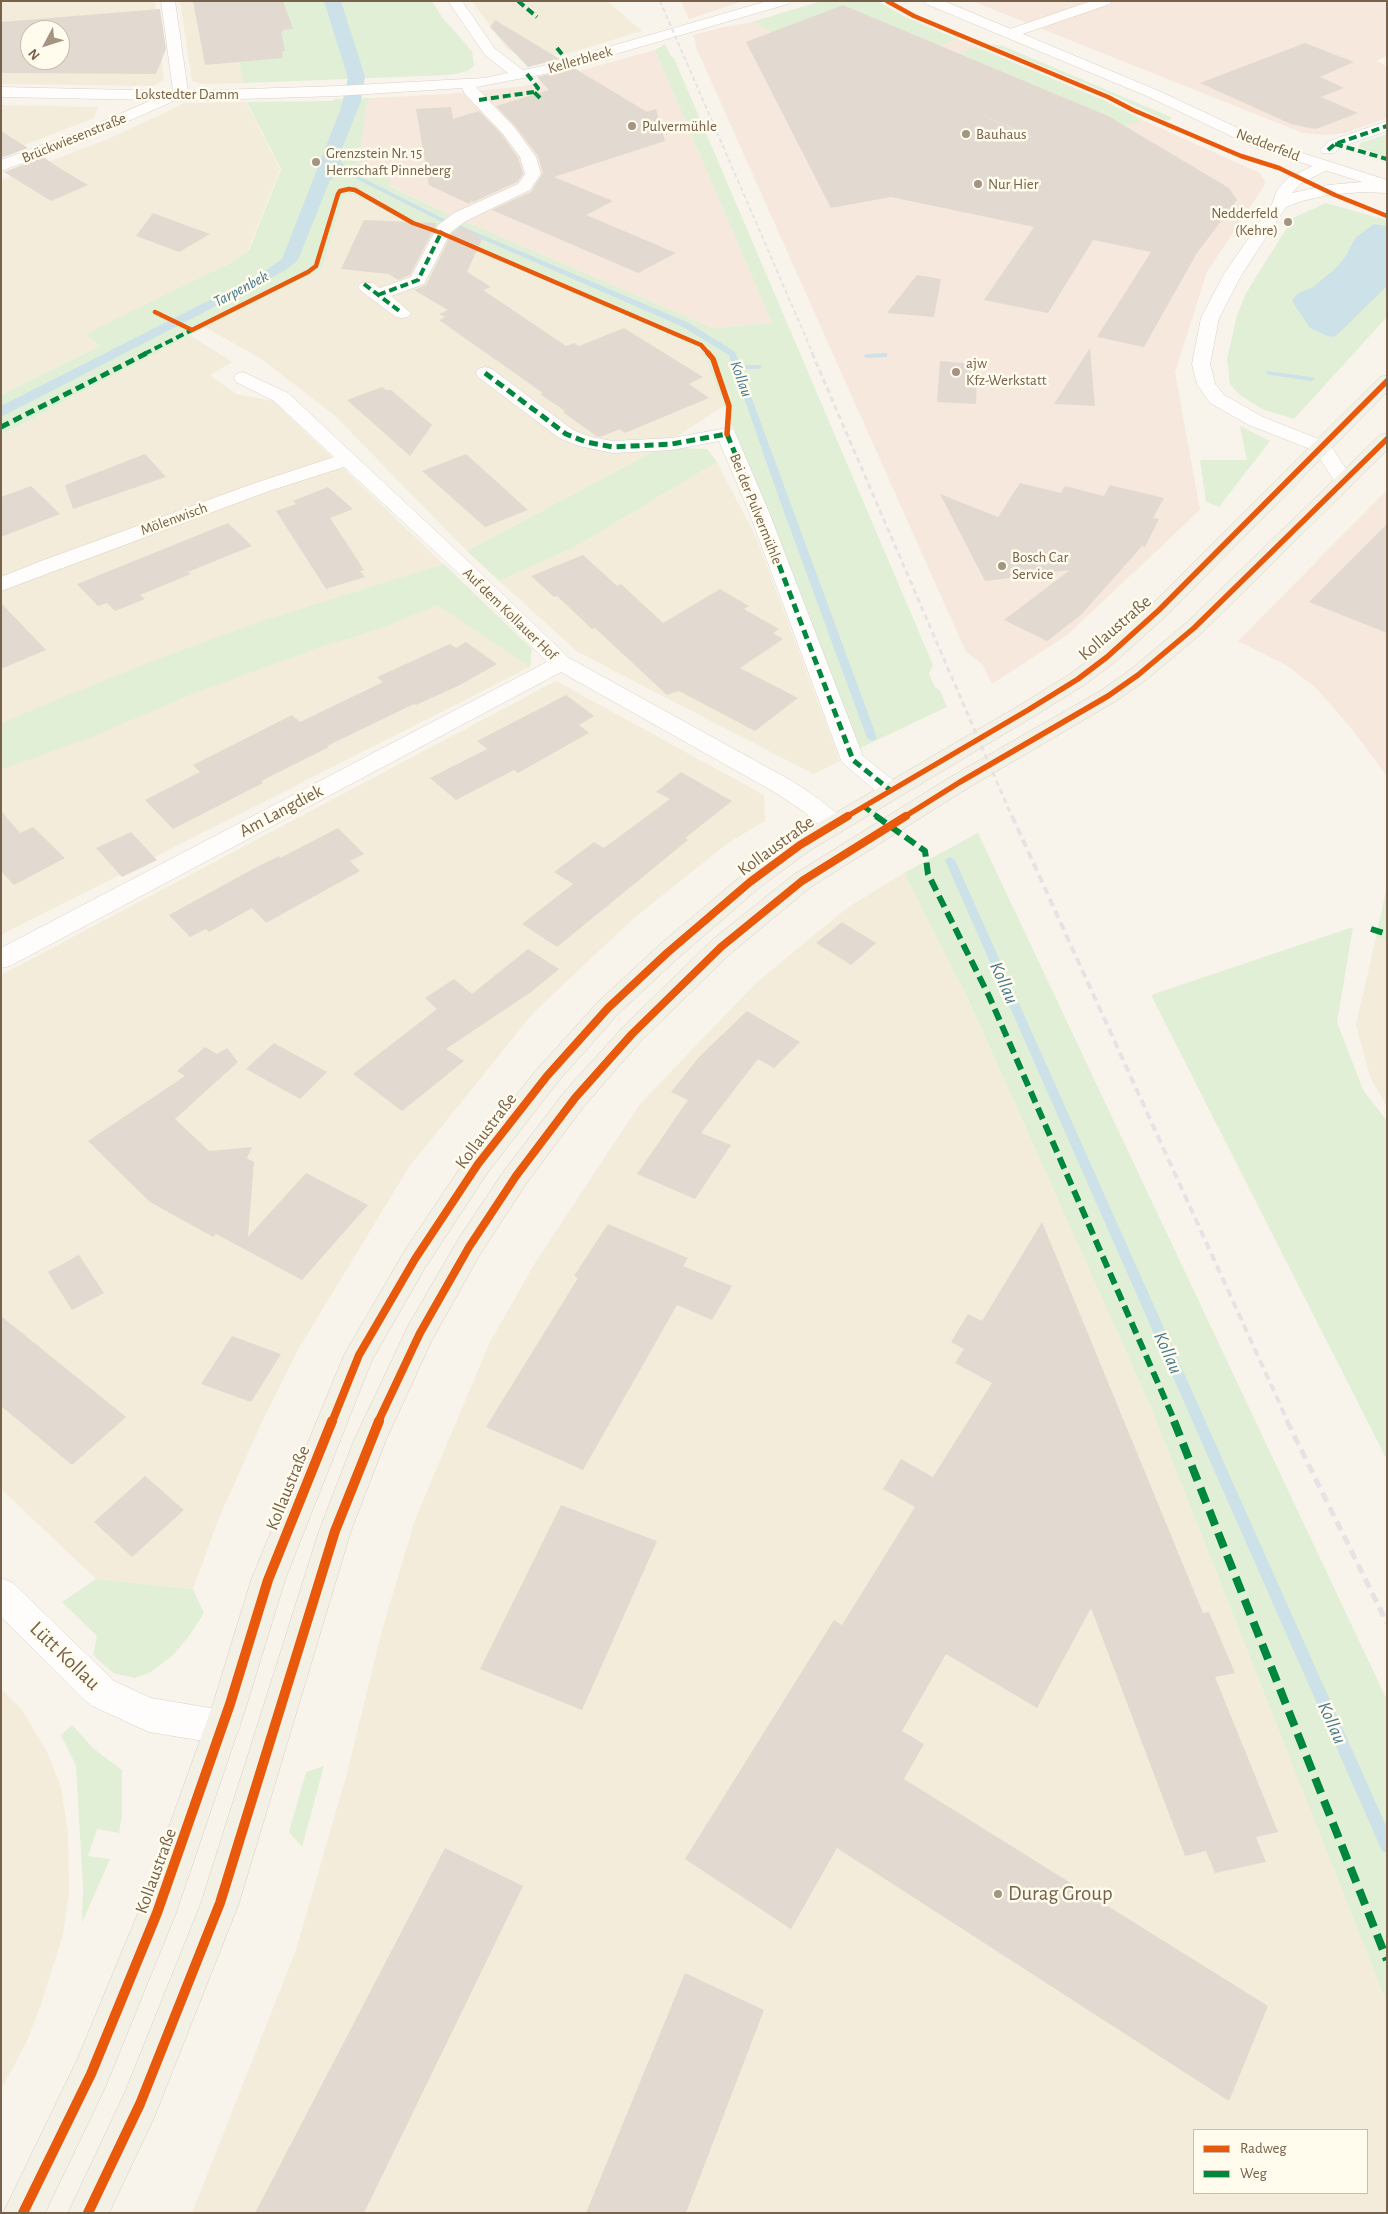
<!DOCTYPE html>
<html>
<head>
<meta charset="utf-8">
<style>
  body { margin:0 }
  #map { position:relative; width:1388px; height:2214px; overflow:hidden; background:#f8f4eb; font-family:"Alegreya Sans",sans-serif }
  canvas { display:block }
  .frame { position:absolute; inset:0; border:2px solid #77614a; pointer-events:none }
  .legend { position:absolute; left:1193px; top:2129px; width:175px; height:65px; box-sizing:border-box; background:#fffbed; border:1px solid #c9bdac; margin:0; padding:6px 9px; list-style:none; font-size:15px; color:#77614a }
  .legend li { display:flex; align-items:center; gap:10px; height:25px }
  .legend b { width:25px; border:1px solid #c9bdac }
  .north { position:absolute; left:20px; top:20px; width:50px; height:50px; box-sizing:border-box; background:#fffbed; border:1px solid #c9bdac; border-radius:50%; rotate:230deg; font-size:14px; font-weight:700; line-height:20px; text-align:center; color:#77614a }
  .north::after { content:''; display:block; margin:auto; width:18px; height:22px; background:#a49482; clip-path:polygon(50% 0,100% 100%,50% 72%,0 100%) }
</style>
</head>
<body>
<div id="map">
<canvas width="1388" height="2214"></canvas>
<div class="frame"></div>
<ul class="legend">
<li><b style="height:6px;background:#e8590c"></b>Radweg</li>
<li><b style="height:6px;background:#00873e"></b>Weg</li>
</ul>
<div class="north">N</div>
</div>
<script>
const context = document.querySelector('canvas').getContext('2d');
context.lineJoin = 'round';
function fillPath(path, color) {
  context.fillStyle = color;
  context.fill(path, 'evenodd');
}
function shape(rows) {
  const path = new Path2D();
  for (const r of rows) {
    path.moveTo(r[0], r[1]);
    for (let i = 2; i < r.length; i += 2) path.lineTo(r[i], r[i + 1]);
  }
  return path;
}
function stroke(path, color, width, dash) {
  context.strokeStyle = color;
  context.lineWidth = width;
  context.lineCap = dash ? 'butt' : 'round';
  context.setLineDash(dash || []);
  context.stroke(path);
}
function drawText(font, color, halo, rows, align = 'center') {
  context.font = font + ' "Alegreya Sans",sans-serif';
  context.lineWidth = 5;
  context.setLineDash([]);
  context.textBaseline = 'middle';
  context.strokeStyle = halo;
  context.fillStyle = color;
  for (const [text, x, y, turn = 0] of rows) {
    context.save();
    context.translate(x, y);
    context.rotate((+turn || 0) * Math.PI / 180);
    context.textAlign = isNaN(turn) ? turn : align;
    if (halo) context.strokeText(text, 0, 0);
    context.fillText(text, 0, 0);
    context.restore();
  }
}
fillPath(shape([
  [1,1,155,1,164,80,153,86,1,84],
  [30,30,60,30,60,60,30,60],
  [180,1,228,1,243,83,202,84,192,81],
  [472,1,607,1,642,31,573,52,543,57,521,56,507,49],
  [246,102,280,169,248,250,236,260,87,334,100,346,1,395,1,180,108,139,185,103],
  [1,105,98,107,94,118,1,154],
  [349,194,355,195,409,225,432,231,698,348,707,361,724,406,654,451,467,551,335,416,263,360,205,327,322,269,343,197],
  [190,335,232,362,210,375,236,394,273,401,532,649,530,667,1,935,1,435],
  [717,462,756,537,840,761,813,774,578,652,499,581,575,547],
  [556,681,764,795,765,821,728,843,633,919,533,1013,409,1167,299,1348,260,1426,218,1520,193,1589,96,1579,1,1489,1,975],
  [904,873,968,999,1152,1410,1387,2004,1387,2213,192,2213,296,1950,347,1773,382,1630,415,1520,489,1344,535,1263,640,1104,757,982,847,908],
  [1194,2130,1367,2130,1367,2193,1194,2193],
  [1376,937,1387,940,1387,1107,1370,1077,1356,1025],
  [1,1689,22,1710,47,1752,61,1787,68,1833,69,1891,63,1935,41,2004,28,2039,1,2090]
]), '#f3ecdb');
fillPath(shape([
  [681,1,743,1,689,19],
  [822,1,877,1,905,17,1103,100,1125,112,1260,173,1266,183,1207,272,1175,372,1200,510,1067,635,992,684,983,665,966,652,695,45,696,44,693,35,724,27,752,22],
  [972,1,1387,1,1387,56,1376,61,1387,66,1387,118,1345,133,1326,135,1303,133],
  [655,50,772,323,713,328,464,221,388,185,391,180,358,166,367,102,372,98,447,94,524,86],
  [1387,490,1387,776,1351,728,1315,687,1286,665,1238,641]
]), '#f6e8dc');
fillPath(shape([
  [228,1,432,1,442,17,472,51,474,66,467,71,450,75,243,83],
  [822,1,877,1,905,17,957,39,940,46,843,5,773,32,752,22],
  [665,44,671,56,674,58,933,665,929,674,935,687,940,690,947,707,856,750,707,361,698,348,432,231,409,225,355,195,349,194,343,197,322,269,190,335,1,435,1,395,100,346,86,334,236,260,249,250,281,169,247,102,333,101,335,99,372,98,367,102,358,166,391,180,389,186,464,221,713,328,772,323,655,50],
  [989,44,1003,46,1173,118,1166,121,1115,96],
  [976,47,1103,100,1143,120,1125,126,1108,116,959,53],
  [1387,134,1387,157,1358,147,1360,143],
  [1326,203,1387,220,1387,317,1294,419,1264,410,1241,396,1230,384,1227,359,1237,315,1246,293,1293,218],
  [1240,426,1270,441,1219,507,1206,502,1200,460,1247,460],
  [682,448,707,449,717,462,575,547,499,581,467,551,654,451],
  [444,564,532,649,530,667,438,605,381,628,317,648,192,694,96,735,1,770,1,723,145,664,256,623],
  [978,833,1387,1700,1387,2004,1152,1410,968,999,904,873],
  [1387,886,1387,940,1376,937],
  [1353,927,1337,1022,1363,1090,1387,1121,1387,1460,1151,995],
  [96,1579,193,1589,204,1613,189,1636,173,1655,151,1672,134,1678,113,1673,93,1655,97,1636,62,1602],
  [72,1725,94,1749,122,1770,122,1816,119,1833,97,1829,88,1856,110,1859,82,1923,83,1887,76,1766,61,1735],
  [324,1766,302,1847,289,1832,306,1772]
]), '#e1efd6');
fillPath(shape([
  [324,1,341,1,365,77,361,101,339,156,341,162,350,169,330,180,298,260,286,270,1,417,1,406,261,274,282,259,341,108,348,78],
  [1374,224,1387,226,1387,286,1336,336,1330,337,1310,328,1292,301,1297,294,1313,287,1336,268,1346,256,1355,238]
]), '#cde2e8');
fillPath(shape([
  [333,163,440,217,689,323,735,352,740,365,761,365,762,367,758,369,741,369,877,738,875,740,872,741,867,738,780,501,729,355,683,327,436,219,331,166,330,165,333,163],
  [884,353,887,353,887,357,867,358,863,356,867,354,884,353],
  [1267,371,1311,377,1315,379,1311,381,1270,375,1266,373,1267,371],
  [950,857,955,860,1387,1828,1387,1853,1382,1851,945,860,950,857]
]), '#cde2e8');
fillPath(shape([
  [193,1,283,1,293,29,283,30,283,32,281,32,285,51,282,51,283,58,205,65],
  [843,5,1108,116,1229,188,1237,200,1197,253,1144,347,1097,337,1151,252,1093,240,1048,313,984,300,1034,227,891,197,831,208,746,42],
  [160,9,166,49,156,74,1,73,1,22],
  [30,30,60,30,60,60,30,60],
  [495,20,560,59,528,67,490,27],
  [1305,43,1354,62,1320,77,1344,88,1321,97,1358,113,1316,129,1309,128,1291,124,1200,83],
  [574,68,647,112,656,109,665,141,554,177,613,201,586,215,676,253,638,273,492,210,531,192,543,173,538,156,516,127,496,106,549,90,537,77],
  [451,107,453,119,479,111,502,135,518,158,523,174,517,182,473,202,471,201,469,204,429,185,416,109],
  [1,131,28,148,1,158],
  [43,157,61,169,88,185,51,201,4,172],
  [153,213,210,234,179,252,136,236],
  [364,220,437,223,410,275,398,280,389,274,341,269],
  [462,226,482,239,467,272,491,287,483,290,495,298,566,346,574,343,579,346,624,328,703,377,689,384,709,398,625,433,620,429,600,437,596,436,563,412,565,411,540,394,543,393,439,320,445,317,439,314,448,310,414,290,426,285,452,233],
  [917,275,941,279,934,317,887,313],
  [1090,348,1095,406,1054,404],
  [940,361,977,364,976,404,937,402],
  [382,387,386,390,391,390,432,425,410,456,347,400],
  [145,454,166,477,73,509,65,485],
  [466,454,528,510,485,527,422,471],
  [1020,483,1061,493,1065,486,1104,496,1110,485,1164,498,1153,518,1159,519,1145,547,1142,546,1081,615,1047,641,1004,620,1070,570,985,581,940,494,998,517],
  [31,486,60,514,1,537,1,497],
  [328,487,353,509,330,518,364,570,360,571,365,577,326,589,276,511,296,504,293,501],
  [228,523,252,546,188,572,191,574,140,595,145,599,115,611,107,603,98,606,77,584],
  [1387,524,1387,633,1309,602],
  [583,555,617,586,621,584,663,623,720,589,749,606,744,609,779,629,773,633,783,639,740,668,798,698,755,731,679,691,667,695,595,628,592,629,557,596,554,597,531,576],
  [1,603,46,650,1,669],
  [466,642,497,664,460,685,416,705,414,704,327,746,329,747,261,781,263,783,173,829,145,800,200,772,193,765,292,715,300,722,383,682,377,677,450,644,456,648],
  [566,695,594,716,579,725,589,733,518,773,514,770,456,800,430,778,487,749,477,741],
  [681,772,732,801,685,838,688,840,557,947,522,924,573,884,554,872,594,842,604,848,670,799,656,792],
  [1,811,20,833,33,827,65,858,14,885,1,871],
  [338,828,364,854,350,861,360,871,266,923,252,908,209,932,206,929,190,937,169,915,251,870,279,856,280,858],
  [131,832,157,860,122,877,96,848],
  [842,922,876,943,851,965,816,943],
  [528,949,559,969,531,992,446,1049,464,1061,402,1111,353,1074,437,1009,425,998,454,979,472,994],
  [747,1011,800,1042,774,1068,758,1059,701,1133,731,1145,695,1199,637,1174,688,1100,671,1092,699,1057],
  [274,1043,327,1072,300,1099,246,1069],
  [205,1047,217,1054,227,1048,238,1062,175,1119,209,1151,252,1147,247,1158,254,1162,248,1237,306,1173,368,1205,302,1280,216,1234,213,1237,150,1202,88,1141,185,1076,177,1071],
  [1042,1222,1203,1613,1209,1612,1235,1673,1215,1677,1278,1832,1256,1837,1266,1862,1215,1873,1206,1851,1185,1856,1091,1608,1037,1708,946,1654,902,1731,924,1744,904,1779,1268,2006,1229,2101,837,1848,791,1929,685,1859,834,1620,842,1625,915,1507,883,1489,901,1459,933,1477,992,1383,955,1363,964,1349,951,1342,968,1314,982,1321],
  [608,1224,688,1258,683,1266,732,1286,712,1320,677,1305,583,1470,486,1427,578,1278,574,1276],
  [79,1255,104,1293,72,1310,48,1272],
  [1,1316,126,1417,72,1465,1,1406],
  [232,1336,281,1354,251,1402,201,1384],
  [145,1476,184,1510,132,1557,94,1522],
  [561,1505,657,1541,582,1710,480,1669],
  [445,1848,523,1886,364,2213,255,2213],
  [685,1973,764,2010,686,2213,586,2213]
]), '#e2dad0');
const minor = shape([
  [161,1,175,1,188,91,337,86,484,78,508,73,485,55,448,1,462,1,495,49,523,70,543,66,767,1,790,1,788,4,550,73,476,87,515,128,536,157,541,174,530,190,466,221,451,232,424,284,391,296,411,313,408,317,402,318,396,317,361,291,358,287,361,283,373,283,380,288,411,277,438,225,454,213,518,184,525,174,520,157,503,134,465,94,462,88,337,96,174,101,90,138,1,171,1,160,78,132,152,100,1,97,1,87,173,91,161,1],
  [1091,1,1112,1,1110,4,1014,37,1009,38,1002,34,1004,31,1091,1],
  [1387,121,1387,131,1341,147,1334,153,1322,153,1320,150,1329,141,1387,121],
  [1323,161,1329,163,1331,166,1329,169,1300,184,1292,193,1328,185,1362,182,1387,183,1387,193,1362,192,1328,195,1302,201,1286,207,1242,274,1219,318,1210,364,1215,384,1224,395,1263,417,1329,443,1354,481,1351,485,1344,487,1337,485,1315,451,1249,425,1210,403,1197,384,1192,364,1201,318,1224,274,1272,204,1277,190,1288,178,1323,161],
  [485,367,492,369,573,430,591,437,613,441,672,438,727,428,734,430,769,512,863,756,898,784,902,790,898,796,890,798,882,796,845,765,841,760,749,512,719,441,672,450,613,453,579,446,559,438,478,377,476,373,478,369,485,367],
  [243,372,288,393,470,563,569,658,792,781,819,799,843,818,846,824,843,830,834,832,825,830,803,811,776,793,561,672,10,966,1,968,1,948,547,662,456,571,344,467,269,491,1,591,1,577,41,561,255,483,334,457,274,401,236,382,234,378,236,374,243,372],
  [1,1578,13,1583,114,1681,151,1698,222,1710,234,1715,240,1727,234,1739,222,1744,149,1732,90,1705,1,1617,1,1578]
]);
const secondary = shape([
  [924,1,944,1,1159,91,1268,142,1387,180,1387,190,1256,148,1149,97,926,4,924,1]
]);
const primary = shape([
  [1387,375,1387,392,1167,615,1115,662,1086,684,1036,715,809,851,759,888,676,960,617,1015,557,1083,488,1172,425,1268,372,1360,285,1580,247,1704,176,1913,105,2088,45,2213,3,2213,77,2060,138,1913,213,1704,251,1580,344,1355,405,1250,468,1156,537,1069,599,1001,658,946,741,876,791,839,1020,705,1070,674,1099,652,1151,605,1380,377,1387,375],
  [1387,433,1387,450,1202,633,1146,680,1116,701,968,788,811,887,730,954,641,1041,585,1105,526,1184,479,1256,432,1340,386,1440,351,1531,239,1903,154,2118,109,2213,68,2213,125,2092,201,1903,319,1531,354,1440,409,1324,459,1238,506,1168,565,1091,623,1027,712,940,793,875,952,776,1100,691,1130,670,1186,623,1380,435,1387,433]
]);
stroke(minor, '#d7d1c9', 1);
stroke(secondary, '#d6d0c6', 1);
stroke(primary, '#d7cfc6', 1);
fillPath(minor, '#fefdfc');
fillPath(secondary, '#fefdfc');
fillPath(primary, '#f3f0e5');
stroke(shape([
  [986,117,1033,137]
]), '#e6e3e5', 1);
stroke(shape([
  [660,1,813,354]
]), '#e6e3e5', 2, [4.5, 3]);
stroke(shape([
  [812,353,1012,817]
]), '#e6e3e5', 3, [5.5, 4]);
stroke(shape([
  [1012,816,1288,1422]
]), '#e6e3e5', 4, [8, 5]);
stroke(shape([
  [1287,1421,1387,1623]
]), '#e6e3e5', 5, [10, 6]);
stroke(shape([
  [518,1,537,17],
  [557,48,569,63],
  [527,74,538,88,534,92,540,98],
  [479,100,534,92],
  [1335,144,1387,159],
  [1328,150,1335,144,1387,126],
  [364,284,402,313],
  [378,295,418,280,442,231],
  [144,354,192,330]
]), '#00873e', 4, [8, 4]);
stroke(shape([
  [485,373,566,434,586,442,613,447,672,444,727,434,759,512,853,760,890,790],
  [1,427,147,353],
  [863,806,878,817]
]), '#00873e', 5, [9, 5]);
stroke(shape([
  [876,816,925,851,928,874,989,996,1175,1422],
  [1371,929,1387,934]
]), '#00873e', 6, [12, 6]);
stroke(shape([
  [1174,1421,1387,1960]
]), '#00873e', 8, [16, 8]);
stroke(shape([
  [887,1,914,16,1108,97,1133,110,1241,156,1279,168,1335,195,1387,216],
  [155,312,192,330,308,272,316,266,338,194,340,191,349,189,355,190,413,223,441,233,701,345,709,354]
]), '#e8590c', 4.5);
stroke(shape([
  [708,353,713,359,729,406,727,434],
  [846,817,1028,710,1078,679,1107,657,1159,610,1387,381],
  [904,817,960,782,1108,696,1138,675,1194,628,1387,439]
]), '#e8590c', 5.5);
stroke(shape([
  [332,1422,359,1355,415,1259,478,1164,547,1076,608,1008,667,953,750,882,800,845,848,816],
  [378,1422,420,1333,469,1247,516,1176,575,1098,632,1034,721,947,802,881,906,816]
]), '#e8590c', 8);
stroke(shape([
  [23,2213,91,2074,157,1913,230,1704,268,1580,332,1421],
  [88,2213,140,2104,220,1903,335,1531,379,1421]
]), '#e8590c', 10);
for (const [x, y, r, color] of [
  [632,126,5,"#a49482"],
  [966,134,5,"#a49482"],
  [316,162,5,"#a49482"],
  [978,184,5,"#a49482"],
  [1288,222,5,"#a49482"],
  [956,372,5,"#a49482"],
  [1002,566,5,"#a49482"],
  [998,1894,5,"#a49482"]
]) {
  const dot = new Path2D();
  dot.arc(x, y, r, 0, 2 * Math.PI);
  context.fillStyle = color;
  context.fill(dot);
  stroke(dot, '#fffbed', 2);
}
drawText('15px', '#77614a', '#fffbed', [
  ["Kellerbleek",580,60,-16],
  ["Lokstedter Damm",187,94],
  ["Brückwiesenstraße",74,138,-22],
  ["Nedderfeld",1268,145,21],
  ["Bei der Pulvermühle",756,509,68],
  ["Mölenwisch",174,519,-20],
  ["Auf dem Kollauer Hof",510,614,44]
]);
drawText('15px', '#77614a', '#fffbed', [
  ["Pulvermühle",642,126],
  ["Bauhaus",976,134],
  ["Grenzstein Nr. 15",326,153],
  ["Herrschaft Pinneberg",326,170],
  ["Nur Hier",988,184],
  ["Nedderfeld",1278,213,"right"],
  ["(Kehre)",1278,230,"right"],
  ["ajw",966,363],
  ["Kfz-Werkstatt",966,380],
  ["Bosch Car",1012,557],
  ["Service",1012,574]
], 'left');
drawText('italic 16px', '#467a92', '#fffbed', [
  ["Tarpenbek",241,289,-28],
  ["Kollau",741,379,70]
]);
drawText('18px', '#77614a', '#fffbed', [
  ["Kollaustraße",1115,628,-41],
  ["Am Langdiek",281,811,-28],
  ["Kollaustraße",776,846,-36],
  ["Kollaustraße",486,1131,-53],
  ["Kollaustraße",288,1488,-68],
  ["Kollaustraße",156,1871,-70]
]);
drawText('italic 19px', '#467a92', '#fffbed', [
  ["Kollau",1004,983,66],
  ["Kollau",1168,1353,66],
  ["Kollau",1332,1723,66]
]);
drawText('21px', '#77614a', '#fffbed', [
  ["Lütt Kollau",65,1656,44]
]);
drawText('21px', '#77614a', '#fffbed', [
  ["Durag Group",1008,1894]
], 'left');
</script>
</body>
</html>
